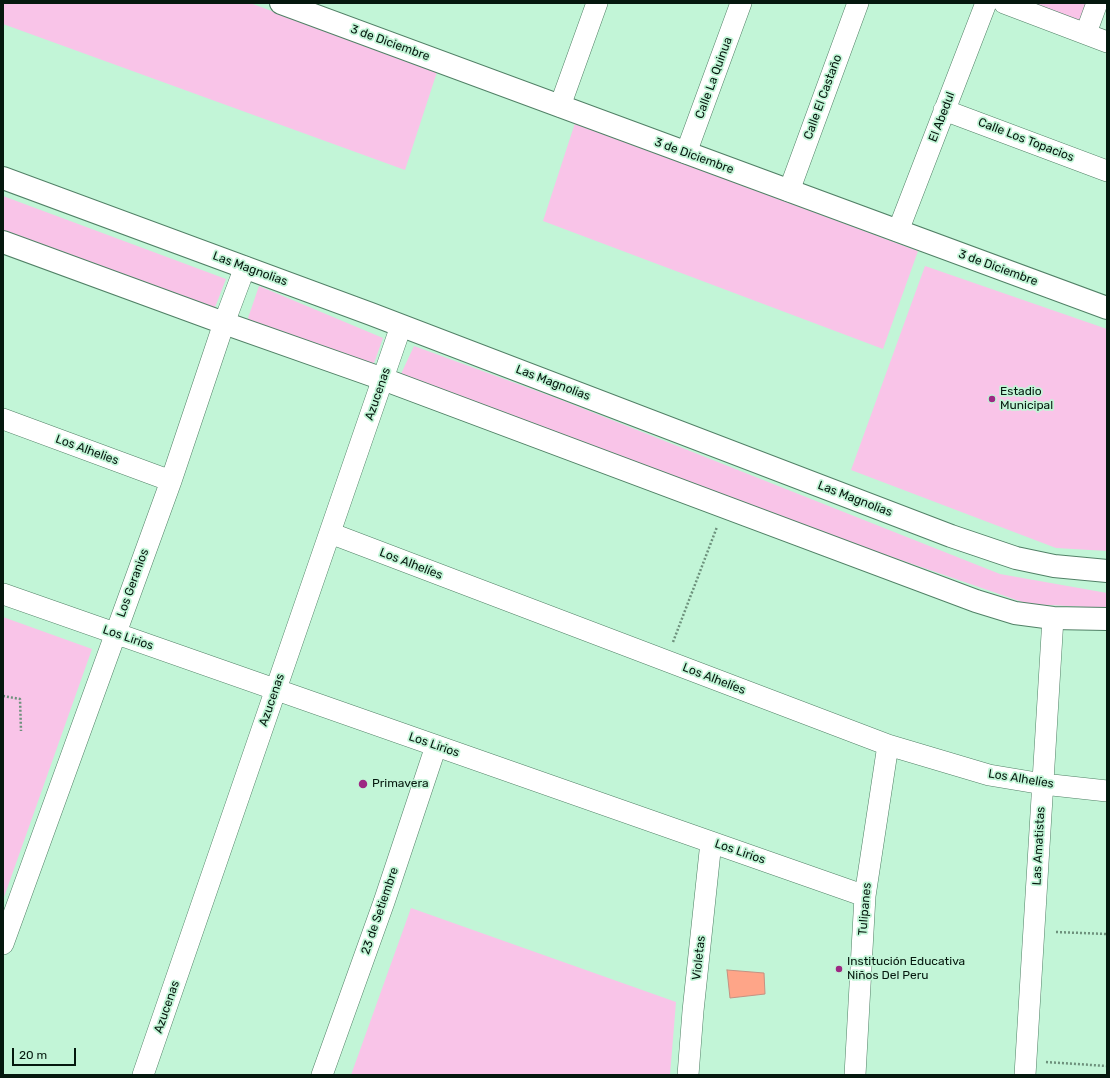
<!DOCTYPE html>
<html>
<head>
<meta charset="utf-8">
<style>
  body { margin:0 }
  #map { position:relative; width:1110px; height:1078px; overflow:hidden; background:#c2f5d7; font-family:Rubik,sans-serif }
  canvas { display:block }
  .frame { position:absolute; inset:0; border:4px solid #05180e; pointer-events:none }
  .scale { position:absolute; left:12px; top:1048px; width:64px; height:18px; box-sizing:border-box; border:2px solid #05180e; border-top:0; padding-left:5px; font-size:12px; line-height:14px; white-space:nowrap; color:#05180e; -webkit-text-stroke:3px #c2f5d7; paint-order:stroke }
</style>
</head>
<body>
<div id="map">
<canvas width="1110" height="1078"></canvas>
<div class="frame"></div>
<div class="scale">20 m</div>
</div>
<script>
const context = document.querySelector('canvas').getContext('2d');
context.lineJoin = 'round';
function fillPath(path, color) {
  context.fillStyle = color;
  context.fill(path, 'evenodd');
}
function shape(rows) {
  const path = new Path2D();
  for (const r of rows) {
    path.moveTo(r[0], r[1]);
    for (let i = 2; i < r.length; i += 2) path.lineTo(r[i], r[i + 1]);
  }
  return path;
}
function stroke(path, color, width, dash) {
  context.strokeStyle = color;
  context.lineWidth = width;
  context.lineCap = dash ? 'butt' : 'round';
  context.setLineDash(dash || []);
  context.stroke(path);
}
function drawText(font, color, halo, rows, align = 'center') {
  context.font = font + ' Rubik,sans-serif';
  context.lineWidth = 3.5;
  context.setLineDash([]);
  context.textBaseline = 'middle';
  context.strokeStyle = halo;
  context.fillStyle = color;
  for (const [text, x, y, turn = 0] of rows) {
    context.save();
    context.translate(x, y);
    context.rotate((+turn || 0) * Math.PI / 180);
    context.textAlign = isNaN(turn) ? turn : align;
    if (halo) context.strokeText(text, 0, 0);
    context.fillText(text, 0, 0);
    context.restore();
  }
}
fillPath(shape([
  [3,3,250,3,437,72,405,170,3,24],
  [1021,3,1089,3,1081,24],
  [575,123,918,251,883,349,543,221],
  [3,196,226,279,214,310,3,231],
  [925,266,1107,329,1107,551,1056,548,851,470],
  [259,286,383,338,372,369,250,322,248,318],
  [414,346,559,399,1000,574,1107,593,1107,608,1028,604,863,547,401,374],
  [3,617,92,649,3,900],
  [411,908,676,1002,670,1075,351,1075]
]), '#f9c4e8');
const building = shape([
  [727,970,764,973,765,994,730,998,727,970]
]);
fillPath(building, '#fea588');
stroke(building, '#c49181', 1);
const street = shape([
  [1004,3,1107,42],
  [1086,33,1097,3],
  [560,106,597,3],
  [944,110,1107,171],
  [686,153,741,3],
  [789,191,858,3],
  [898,231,986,3],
  [3,419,171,481],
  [330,533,888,745,989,775,1043,784,1107,791],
  [3,594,865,896],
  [3,944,171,481,224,323,245,267],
  [143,1075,401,326],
  [322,1075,384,902,436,746],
  [688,1075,693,1011,711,842],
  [855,1075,865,896,888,745],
  [1025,1075,1053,618]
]);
const secondary = shape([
  [281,3,1107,308],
  [3,178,371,314,951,536,1016,558,1054,566,1107,571],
  [3,242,224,323,383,379,976,601,1015,613,1053,618,1107,619]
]);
stroke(street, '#518066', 22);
stroke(secondary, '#518066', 24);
stroke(shape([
  [673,642,717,527],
  [3,696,20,699,21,731],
  [1056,932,1107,934],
  [1046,1062,1107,1066]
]), '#6d917c', 2.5, [2, 2]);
stroke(street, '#fff', 21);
stroke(secondary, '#fff', 22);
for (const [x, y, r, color] of [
  [992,399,4,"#9d2883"],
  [363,784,5,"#9d2883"],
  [839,969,4,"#9d2883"]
]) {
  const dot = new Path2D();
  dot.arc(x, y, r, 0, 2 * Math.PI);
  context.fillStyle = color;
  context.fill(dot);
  stroke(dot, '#c2f5d7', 1.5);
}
drawText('12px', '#05180e', '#c2f5d7', [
  ["3 de Diciembre",390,43,20],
  ["Calle La Quinua",714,78,-70],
  ["Calle El Castaño",823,97,-70],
  ["El Abedul",942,117,-69],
  ["Calle Los Topacios",1026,140,21],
  ["3 de Diciembre",694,156,20],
  ["3 de Diciembre",998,268,20],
  ["Las Magnolias",250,269,20],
  ["Las Magnolias",553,383,21],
  ["Azucenas",378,394,-71],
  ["Los Alhelies",87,450,20],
  ["Las Magnolias",855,499,21],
  ["Los Alhelíes",411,564,21],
  ["Los Geranios",133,583,-70],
  ["Los Lirios",128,638,19],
  ["Los Alhelíes",714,679,21],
  ["Azucenas",272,700,-71],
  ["Los Lirios",434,745,19],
  ["Los Alhelíes",1021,779,9],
  ["Las Amatistas",1039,846,-87],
  ["Los Lirios",740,852,19],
  ["Tulipanes",865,909,-85],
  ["23 de Setiembre",380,911,-71],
  ["Violetas",699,958,-84],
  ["Azucenas",167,1007,-71]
]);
drawText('12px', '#05180e', '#c2f5d7', [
  ["Estadio",1000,392],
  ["Municipal",1000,406],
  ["Primavera",372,784],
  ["Institución Educativa",847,962],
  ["Niños Del Peru",847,976]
], 'left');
</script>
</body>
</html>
